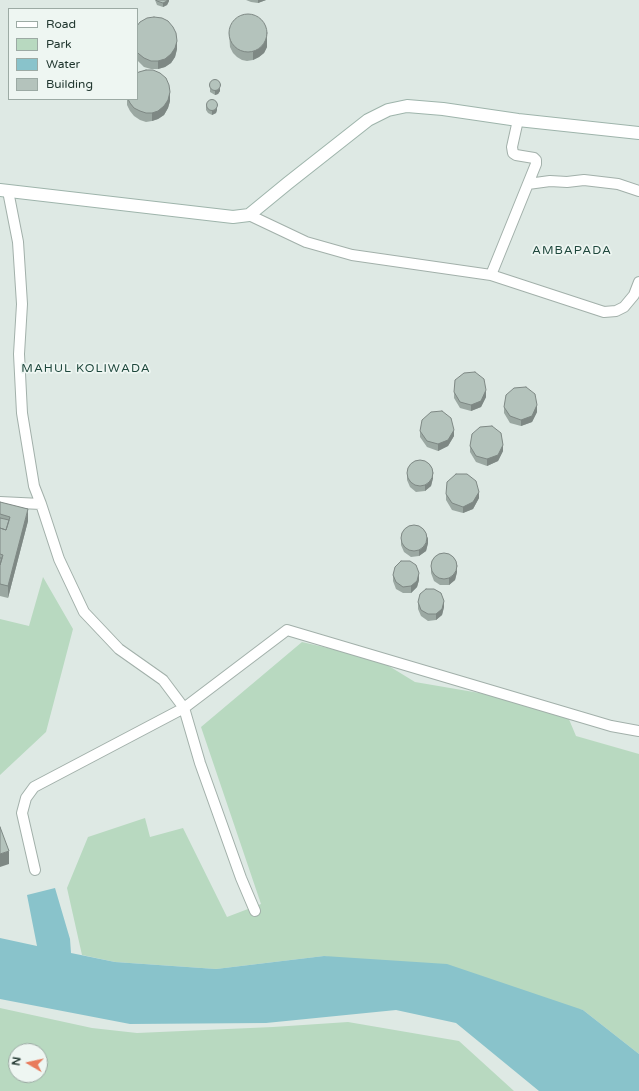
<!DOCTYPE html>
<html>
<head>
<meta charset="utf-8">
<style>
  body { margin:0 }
  #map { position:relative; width:639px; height:1091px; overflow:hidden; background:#dee9e4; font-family:"Varela Round",sans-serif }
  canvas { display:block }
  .legend { position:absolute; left:8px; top:8px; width:130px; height:92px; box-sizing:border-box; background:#eef6f2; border:1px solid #9caaa4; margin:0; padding:5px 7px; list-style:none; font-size:12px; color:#213730 }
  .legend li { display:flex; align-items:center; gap:8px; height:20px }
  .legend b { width:20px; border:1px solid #9caaa4 }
  .north { position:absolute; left:8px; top:1043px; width:40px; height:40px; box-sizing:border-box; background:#eef6f2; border:1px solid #9caaa4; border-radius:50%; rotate:279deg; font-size:11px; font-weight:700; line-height:16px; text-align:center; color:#213730 }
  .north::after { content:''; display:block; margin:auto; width:14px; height:18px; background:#e87b5c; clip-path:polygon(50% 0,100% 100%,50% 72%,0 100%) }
</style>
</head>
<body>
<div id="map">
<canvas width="639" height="1091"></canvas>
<ul class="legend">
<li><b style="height:5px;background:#fff"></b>Road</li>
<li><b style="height:11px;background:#b8d9c0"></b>Park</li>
<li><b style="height:11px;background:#89c3cb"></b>Water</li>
<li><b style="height:11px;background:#b4c3bc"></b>Building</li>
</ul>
<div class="north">N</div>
</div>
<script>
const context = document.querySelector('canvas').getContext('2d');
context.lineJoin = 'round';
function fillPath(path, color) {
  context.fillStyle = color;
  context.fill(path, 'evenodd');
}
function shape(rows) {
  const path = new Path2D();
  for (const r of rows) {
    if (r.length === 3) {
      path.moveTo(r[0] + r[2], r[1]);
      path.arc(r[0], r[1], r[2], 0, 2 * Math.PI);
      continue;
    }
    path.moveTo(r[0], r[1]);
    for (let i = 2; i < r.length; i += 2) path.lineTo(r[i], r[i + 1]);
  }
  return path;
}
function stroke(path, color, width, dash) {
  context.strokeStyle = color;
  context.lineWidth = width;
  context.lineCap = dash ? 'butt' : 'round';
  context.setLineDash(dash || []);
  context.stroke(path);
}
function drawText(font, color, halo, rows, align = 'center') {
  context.font = font + ' "Varela Round",sans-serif';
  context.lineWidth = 3.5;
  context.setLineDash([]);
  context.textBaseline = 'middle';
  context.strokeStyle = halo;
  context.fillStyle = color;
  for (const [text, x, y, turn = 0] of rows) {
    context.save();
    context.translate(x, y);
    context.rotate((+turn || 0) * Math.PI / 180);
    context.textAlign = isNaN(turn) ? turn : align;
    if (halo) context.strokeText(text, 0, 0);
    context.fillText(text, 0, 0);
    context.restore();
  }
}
fillPath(shape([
  [43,577,73,629,46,732,0,775,0,619,29,626],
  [302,642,379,660,415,682,497,696,568,717,576,736,639,754,639,1054,583,1010,324,956,216,969,115,962,82,955,67,888,88,837,145,818,150,837,183,828,227,917,261,904,201,727],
  [0,1008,92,1028,137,1033,273,1027,348,1022,459,1041,514,1091,0,1091],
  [16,1051,40,1051,40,1075,16,1075]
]), '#b8d9c0');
fillPath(shape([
  [55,888,70,939,71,953,115,962,216,969,324,956,447,964,583,1010,639,1054,639,1091,539,1091,456,1023,396,1010,266,1023,130,1024,0,999,0,938,37,946,27,895]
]), '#89c3cb');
const street = shape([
  [528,184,550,181,567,182,584,180,618,184,639,191],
  [8,191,18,242,22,304,19,354,22,413,34,486,41,504,59,559,84,612,119,649,163,680,184,708,34,787,26,798,22,813,35,870],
  [249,215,306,242,352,255,491,275,604,312,616,311,624,307,634,295,639,282],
  [491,275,536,164,536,160,534,158,516,155,513,153,512,147,518,120],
  [0,502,41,504],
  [255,911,241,878,200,763,184,708,287,630,611,726,639,731]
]);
const secondary = shape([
  [0,190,233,217,249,215,288,183,368,120,388,110,407,106,443,109,518,120,639,133]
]);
stroke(street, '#a2b0aa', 12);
stroke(secondary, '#9eb4ab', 14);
stroke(street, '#fff', 10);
stroke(secondary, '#fff', 12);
fillPath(shape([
  [155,0,169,0,169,1,167,5,163,7,157,5],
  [246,0,266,0,258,3,251,2],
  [137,26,177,49,175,57,171,63,165,67,158,69,151,69,144,67,137,60],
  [229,33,267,41,267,47,264,53,259,57,253,60,247,61,242,60,237,57,233,53,230,47],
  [210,83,220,91,218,94,215,95,210,92],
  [127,99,137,99,170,101,168,108,164,115,158,119,152,121,146,122,140,120,134,116,130,111,127,105],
  [206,106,217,110,216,113,212,115,208,113,206,110],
  [454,392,486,397,481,407,471,411,460,408,454,398],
  [504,407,537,412,532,422,521,426,510,423,504,413],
  [420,431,454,436,448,446,438,451,427,447,420,437],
  [470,446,503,451,498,461,487,466,476,462,470,452],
  [407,473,433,478,431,486,425,491,416,492,410,487,407,480],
  [446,494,479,498,473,509,463,513,452,510,446,500],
  [0,502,28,521,8,598,0,596],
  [401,538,428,543,426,551,419,556,411,557,404,552,401,545],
  [431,567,457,572,455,580,449,585,440,585,434,581,431,573],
  [393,575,419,580,417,587,411,593,403,593,396,589,393,581],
  [418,602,444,607,442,615,436,620,428,621,421,616,418,609]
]), '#9ba8a2');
fillPath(shape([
  [167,0,169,0,169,1,167,5,163,7,163,3],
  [258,0,266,0,258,3],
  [267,32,267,47,264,53,259,57,253,60,253,52],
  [177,41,177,49,175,57,171,63,165,67,158,69,158,61],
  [220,87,220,91,218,94,215,95,215,91],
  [170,92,170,101,168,108,164,115,158,119,152,121,152,113],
  [217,106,217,110,216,113,212,115,212,111],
  [486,390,486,397,481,407,471,411,471,405],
  [537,405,537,412,532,422,521,426,521,420],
  [454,430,454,436,448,446,438,451,438,444],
  [503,445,503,451,498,461,487,466,487,459],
  [433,472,433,478,431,486,425,491,425,485],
  [479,492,479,498,473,509,463,513,463,507],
  [28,509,28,521,8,598,8,586],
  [428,537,428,543,426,551,419,556,419,550],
  [457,565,457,572,455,580,449,585,449,578],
  [419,573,419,580,417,587,411,593,411,586],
  [444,601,444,607,442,615,436,620,436,614],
  [9,851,9,864,0,867,0,854]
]), '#7e8884');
const building = shape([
  [156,0,167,0,167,1,163,3,157,1,156,0],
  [248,33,19],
  [154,17,162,18,168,21,173,27,176,33,177,41,175,48,171,54,165,59,158,61,151,61,144,58,139,54,137,52,137,26,140,22,147,18,154,17],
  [146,70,153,70,160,73,166,78,169,85,170,92,168,100,164,106,158,111,152,113,146,113,140,111,134,108,130,103,128,99,137,99,137,73,139,72,146,70],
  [215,85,5.5],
  [212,105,5.5],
  [475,372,484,379,486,390,481,401,471,405,460,402,454,392,455,380,464,373,475,372],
  [526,387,535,394,537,405,532,416,521,420,510,416,504,407,506,395,514,388,526,387],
  [442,411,451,418,454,430,448,440,438,444,427,441,420,431,422,420,431,412,442,411],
  [492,426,501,433,503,445,498,455,487,459,476,456,470,446,472,434,480,427,492,426],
  [420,473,13],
  [456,474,467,474,476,481,479,492,473,502,463,507,452,503,446,494,447,482,456,474],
  [0,502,28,509,8,586,0,584,0,565,3,555,0,554,0,528,6,530,10,517,0,514,0,502],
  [0,518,9,520,6,530,0,528,0,518],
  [414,538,13],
  [444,566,13],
  [0,558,2,558,0,565,0,558],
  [401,561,410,561,416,565,419,573,417,581,411,586,403,587,396,582,393,575,395,567,401,561],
  [426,589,434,589,441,593,444,601,442,609,436,614,428,614,421,610,418,602,420,594,426,589],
  [0,827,9,851,0,854,0,827]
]);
fillPath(building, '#b4c3bc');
stroke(building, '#7e8884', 1);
context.letterSpacing = '1px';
drawText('12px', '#1e473c', '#eef6f2', [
  ["AMBAPADA",572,251],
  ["MAHUL KOLIWADA",86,369]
]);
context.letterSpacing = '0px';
</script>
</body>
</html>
